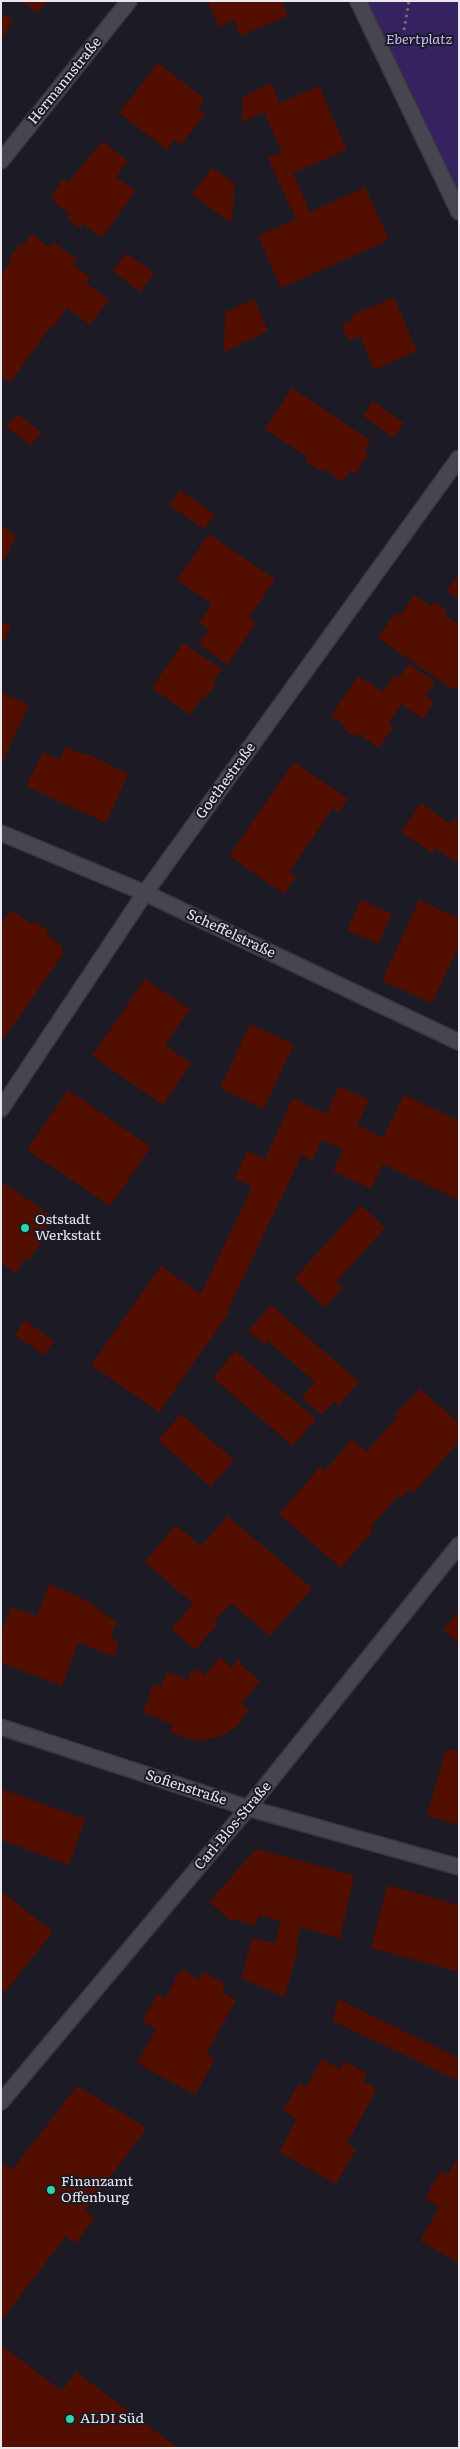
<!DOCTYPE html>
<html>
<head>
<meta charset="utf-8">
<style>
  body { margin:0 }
  #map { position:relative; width:460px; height:2449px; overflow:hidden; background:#1c1a24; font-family:Literata,serif }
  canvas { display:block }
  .frame { position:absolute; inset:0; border:2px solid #e9e8ef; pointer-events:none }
</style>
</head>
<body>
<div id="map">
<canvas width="460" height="2449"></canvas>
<div class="frame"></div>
</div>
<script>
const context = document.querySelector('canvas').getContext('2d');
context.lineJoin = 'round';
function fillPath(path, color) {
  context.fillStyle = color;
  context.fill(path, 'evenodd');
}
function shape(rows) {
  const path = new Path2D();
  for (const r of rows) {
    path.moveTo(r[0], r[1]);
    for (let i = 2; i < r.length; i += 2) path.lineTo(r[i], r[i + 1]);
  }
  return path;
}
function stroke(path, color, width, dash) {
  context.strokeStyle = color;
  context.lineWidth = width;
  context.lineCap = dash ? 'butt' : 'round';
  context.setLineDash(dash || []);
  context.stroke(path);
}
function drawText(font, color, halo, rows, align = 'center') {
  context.font = font + ' Literata,serif';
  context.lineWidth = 4;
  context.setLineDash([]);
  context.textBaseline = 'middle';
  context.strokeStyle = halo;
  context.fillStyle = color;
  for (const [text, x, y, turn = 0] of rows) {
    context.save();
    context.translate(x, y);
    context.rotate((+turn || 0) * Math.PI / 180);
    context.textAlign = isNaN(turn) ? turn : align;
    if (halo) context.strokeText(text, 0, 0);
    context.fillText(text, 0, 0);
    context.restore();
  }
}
fillPath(shape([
  [358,1,459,1,459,212]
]), '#352361');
fillPath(shape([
  [21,1,47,1,38,13],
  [211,1,282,1,288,16,240,36,234,20,219,27,208,3],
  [1,13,13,20,1,40],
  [158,63,205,99,198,108,205,114,181,145,174,139,167,150,119,113],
  [271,83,280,103,319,86,347,150,293,173,310,212,365,187,389,240,281,288,258,236,296,219,268,158,282,152,264,112,242,122,243,97],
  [102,141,128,161,116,177,135,191,102,238,83,224,80,228,67,218,70,214,54,202,56,199,51,196,63,179,68,183],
  [212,168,235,183,232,220,229,222,192,194],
  [32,234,49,247,53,242,77,260,73,265,90,277,86,283,109,300,90,325,67,308,52,329,50,327,10,383,1,376,1,275,12,260,9,258,20,244,23,246],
  [126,253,154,273,140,292,113,271],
  [394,297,417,351,374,370,360,336,349,341,341,325,353,320,351,316],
  [254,299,268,331,224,352,225,312],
  [292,388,371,441,364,451,368,454,355,475,350,471,342,482,324,469,322,472,305,461,307,457,265,429],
  [373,401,404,423,394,438,363,416],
  [17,414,41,432,31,446,6,427],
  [180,490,215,514,204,529,169,505],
  [1,525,16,536,1,567],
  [209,534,275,579,249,618,256,623,227,665,199,644,209,629,199,623,212,604,177,580],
  [459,574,459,599,446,591],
  [414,595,431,606,434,602,447,611,445,615,459,625,459,684,454,690,378,638,395,613,400,616],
  [1,621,11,626,1,647],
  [183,643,222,669,213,682,215,686,206,698,202,697,190,715,152,688],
  [409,664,435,682,425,696,434,702,423,719,401,704,389,723,394,726,379,748,357,733,355,737,343,728,345,725,331,716,358,676,383,692,394,675,399,678],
  [1,692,29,705,1,765],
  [65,747,85,755,86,753,128,774,106,823,26,786,43,752,60,760],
  [294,762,348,799,339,813,333,808,289,872,296,876,284,894,229,856],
  [421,803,451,824,454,819,459,822,459,864,435,848,432,853,401,832],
  [361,900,392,914,378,944,347,930],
  [419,900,459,918,459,946,432,1003,382,981],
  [11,910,31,924,34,921,49,931,46,934,61,945,63,954,1,1043,1,924],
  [145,979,190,1009,165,1045,191,1063,163,1105,92,1056],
  [250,1024,294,1044,264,1109,220,1088],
  [339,1086,369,1100,357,1125,383,1138,404,1095,459,1121,459,1200,383,1164,371,1189,333,1171,343,1150,322,1140,311,1162,302,1154,227,1312,229,1313,159,1412,91,1365,161,1266,201,1294,252,1187,235,1178,247,1151,265,1159,293,1098,326,1114],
  [68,1090,151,1147,110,1206,27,1150],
  [4,1183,53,1217,46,1227,50,1230,29,1260,26,1257,16,1273,1,1263,1,1188],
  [361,1205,385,1228,336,1282,343,1288,325,1307,294,1279],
  [271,1305,359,1382,339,1405,334,1401,322,1415,301,1397,315,1382,268,1341,265,1345,248,1331],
  [25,1320,54,1341,44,1355,15,1335],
  [235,1351,316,1419,293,1446,213,1378],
  [420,1389,459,1423,459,1441,414,1493,409,1489,401,1498,398,1496,370,1528,373,1531,341,1568,279,1514,320,1467,325,1471,352,1439,366,1452,397,1418,394,1415],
  [181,1414,234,1460,211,1487,158,1440],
  [228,1516,312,1588,270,1636,231,1603,214,1622,217,1625,195,1650,171,1629,193,1604,145,1562,176,1525,201,1546],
  [49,1584,86,1600,117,1623,111,1634,118,1644,114,1657,78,1642,62,1686,1,1663,1,1633,11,1607,37,1616],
  [459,1611,459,1643,443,1630],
  [220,1657,232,1668,237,1660,241,1661,240,1664,260,1681,242,1703,249,1710,234,1729,227,1731,228,1734,199,1742,198,1738,193,1740,170,1732,173,1725,143,1712,154,1684,161,1687,167,1672,190,1680,188,1673,201,1669,204,1676],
  [446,1749,459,1752,459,1825,427,1816],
  [1,1789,85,1819,69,1865,1,1840],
  [256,1849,354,1875,340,1939,301,1927,295,1948,298,1950,284,1997,241,1978,252,1938,275,1943,281,1921,259,1915,255,1926,235,1919,232,1922,209,1902],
  [387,1885,459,1905,459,1972,371,1948],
  [1,1891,53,1932,5,1992,1,1988],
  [181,1969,199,1980,204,1972,225,1984,222,1992,236,2000,206,2054,215,2059,195,2095,137,2063,156,2029,142,2021,158,1994,165,1998],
  [338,1999,459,2058,459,2081,333,2021],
  [322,2059,340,2069,344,2061,367,2073,363,2081,377,2089,347,2143,356,2149,336,2184,279,2152,297,2119,283,2111,299,2083,306,2087],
  [77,2086,147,2128,85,2210,95,2218,75,2244,66,2236,1,2321,1,2167,4,2164,12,2170],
  [459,2156,459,2263,420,2241,439,2207,425,2199,440,2171,448,2175],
  [1,2345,62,2391,76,2372,178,2448,1,2448]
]), '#520f00');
const minor = shape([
  [358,1,459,212],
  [1,161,129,1],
  [1,833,145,893,459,1042],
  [1,1109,145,893,459,458],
  [1,1727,248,1808,459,1867],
  [1,2102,248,1808,459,1545]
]);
stroke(minor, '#38373f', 18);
stroke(shape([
  [404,30,409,1]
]), '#6e6d76', 3, [2.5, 4]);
stroke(minor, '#464550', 15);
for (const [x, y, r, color] of [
  [25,1228,5,"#2cd5ab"],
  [51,2190,5,"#2cd5ab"],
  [70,2419,5,"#2cd5ab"]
]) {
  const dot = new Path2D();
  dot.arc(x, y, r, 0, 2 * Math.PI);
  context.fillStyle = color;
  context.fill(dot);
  stroke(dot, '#1c1a24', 2);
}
drawText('italic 14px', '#c5b9fb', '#1c1a24', [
  ["Ebertplatz",419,40]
]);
drawText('14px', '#e9e8ef', '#1c1a24', [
  ["Hermannstraße",65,81,-51],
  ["Goethestraße",226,781,-54],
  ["Scheffelstraße",231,934,25],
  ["Sofienstraße",186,1788,18],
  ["Carl-Blos-Straße",233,1826,-50]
]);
drawText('14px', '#e9e8ef', '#1c1a24', [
  ["Oststadt",35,1220],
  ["Werkstatt",35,1236],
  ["Finanzamt",61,2182],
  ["Offenburg",61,2198],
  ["ALDI Süd",80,2419]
], 'left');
</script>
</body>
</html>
